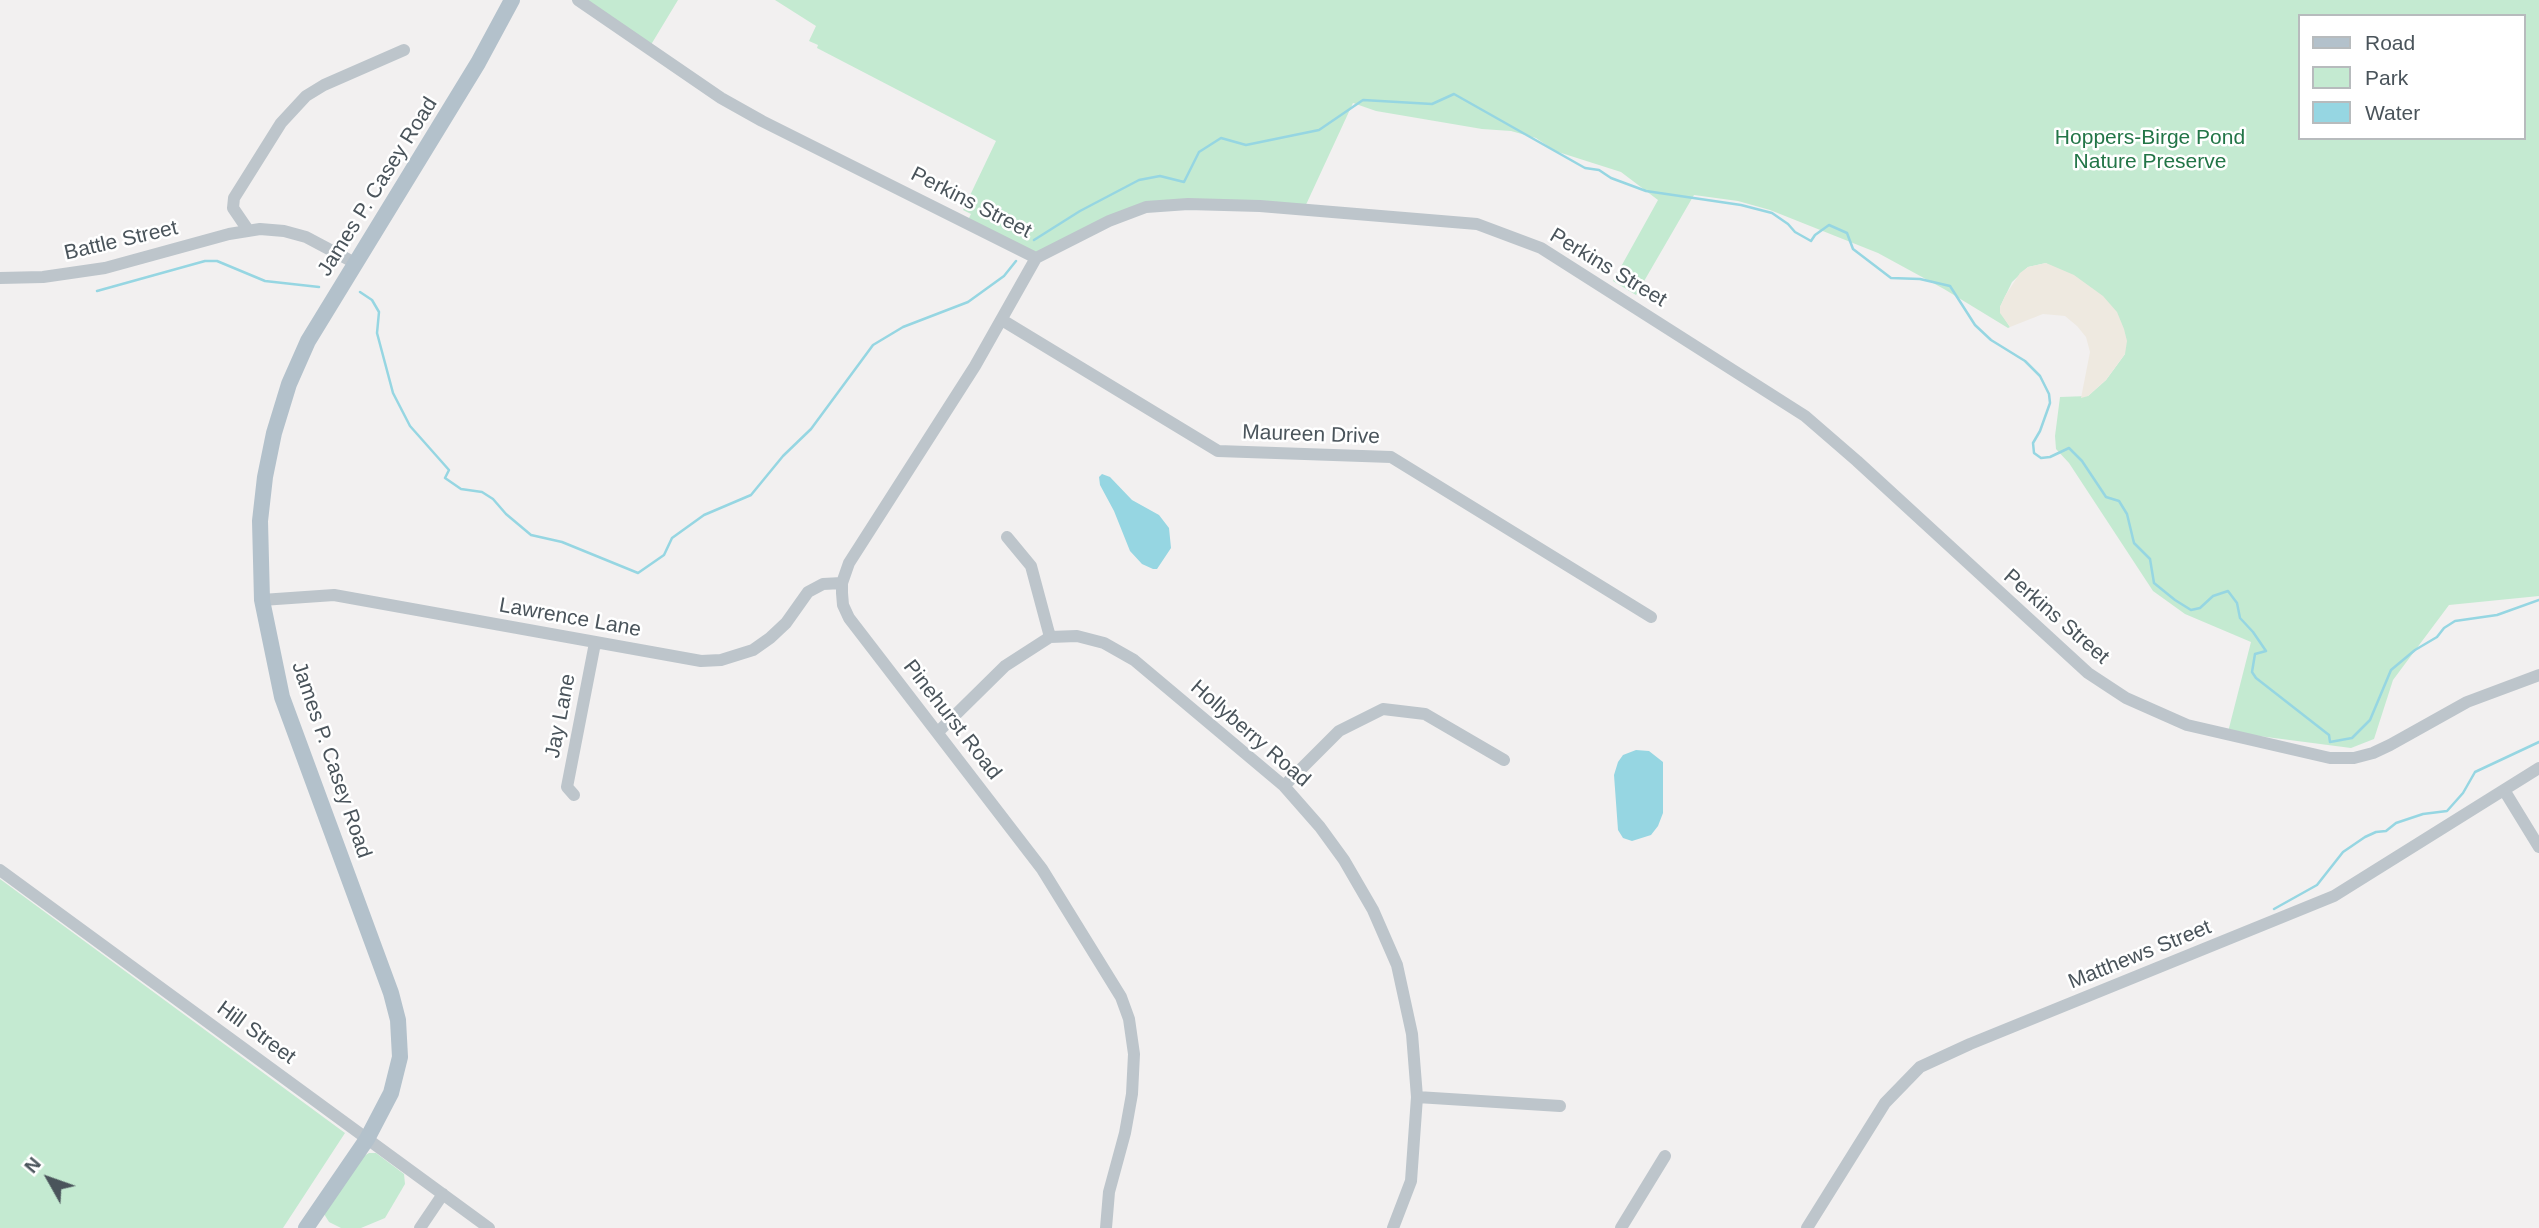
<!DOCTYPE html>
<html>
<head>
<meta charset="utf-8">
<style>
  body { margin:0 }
  #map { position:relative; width:2539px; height:1228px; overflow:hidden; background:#f2f0f0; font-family:Helvetica,sans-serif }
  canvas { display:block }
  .legend { position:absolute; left:2298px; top:14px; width:228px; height:126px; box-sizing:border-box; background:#fff; border:2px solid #b7bbbd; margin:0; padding:9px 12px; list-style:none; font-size:21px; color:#4a545b }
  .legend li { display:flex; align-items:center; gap:14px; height:35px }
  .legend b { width:35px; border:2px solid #b7bbbd }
  .north { position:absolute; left:14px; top:1144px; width:70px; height:70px; -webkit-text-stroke:5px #fff; paint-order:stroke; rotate:310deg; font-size:19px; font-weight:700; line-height:28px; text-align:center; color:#4a545b }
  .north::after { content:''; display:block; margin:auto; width:24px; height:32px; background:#4a545b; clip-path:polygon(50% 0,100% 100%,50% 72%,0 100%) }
</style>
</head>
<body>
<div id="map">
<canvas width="2539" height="1228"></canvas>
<ul class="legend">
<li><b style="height:9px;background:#b3c1cb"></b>Road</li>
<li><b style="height:19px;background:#c4ead1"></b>Park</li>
<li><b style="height:19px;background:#96d6e2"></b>Water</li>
</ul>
<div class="north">N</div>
</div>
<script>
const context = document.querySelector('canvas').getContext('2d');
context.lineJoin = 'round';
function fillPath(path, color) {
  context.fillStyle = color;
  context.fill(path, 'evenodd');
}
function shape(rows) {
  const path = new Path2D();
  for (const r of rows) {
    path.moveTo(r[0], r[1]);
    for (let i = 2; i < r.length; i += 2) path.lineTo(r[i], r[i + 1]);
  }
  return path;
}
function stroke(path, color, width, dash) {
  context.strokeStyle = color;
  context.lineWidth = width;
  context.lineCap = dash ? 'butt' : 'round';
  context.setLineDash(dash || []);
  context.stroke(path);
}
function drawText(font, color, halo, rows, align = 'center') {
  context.font = font + ' Helvetica,sans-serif';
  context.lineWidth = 5;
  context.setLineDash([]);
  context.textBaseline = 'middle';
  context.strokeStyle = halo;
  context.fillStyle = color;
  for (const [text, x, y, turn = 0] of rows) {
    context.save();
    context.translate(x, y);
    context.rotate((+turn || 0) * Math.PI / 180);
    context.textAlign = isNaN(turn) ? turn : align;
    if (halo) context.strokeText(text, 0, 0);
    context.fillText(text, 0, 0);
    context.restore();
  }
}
fillPath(shape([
  [573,0,678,0,649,48],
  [775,0,2539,0,2539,596,2449,605,2393,680,2374,739,2351,748,2228,732,2251,642,2185,614,2153,591,2069,463,2056,449,2055,436,2060,397,2088,396,2106,380,2125,354,2046,263,2028,267,2012,282,2000,307,2001,313,2010,327,2008,328,1944,289,1878,253,1770,210,1738,201,1694,195,1636,295,1613,281,1658,200,1621,172,1555,151,1536,138,1511,131,1482,129,1376,111,1353,103,1304,209,1146,207,1036,258,967,222,971,214,963,210,996,141,817,48,818,45,809,41,816,26],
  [2299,16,2523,16,2523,138,2299,138],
  [0,879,345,1133,283,1228,0,1228],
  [369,1153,376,1153,404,1174,405,1184,385,1218,361,1228,341,1228,329,1222,324,1214,362,1157]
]), '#c4ead1');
fillPath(shape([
  [2046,263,2074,275,2103,296,2117,312,2124,329,2127,341,2125,354,2106,380,2088,396,2081,398,2090,352,2086,337,2077,326,2065,316,2043,314,2010,327,2000,313,2000,307,2005,296,2020,273,2028,267]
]), '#eee9e0');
fillPath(shape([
  [1102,474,1110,477,1132,500,1159,515,1169,528,1171,548,1157,569,1153,569,1142,564,1130,551,1114,511,1100,485,1099,477],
  [1636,750,1649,751,1663,762,1663,813,1658,826,1651,835,1632,841,1623,838,1618,830,1614,775,1618,762,1623,755]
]), '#96d6e2');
stroke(shape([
  [1034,240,1080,211,1139,180,1160,176,1184,182,1199,152,1221,138,1246,145,1319,130,1363,100,1432,104,1454,94,1585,168,1599,170,1611,178,1646,191,1741,205,1772,213,1788,224,1795,232,1811,241,1815,235,1829,225,1847,233,1853,249,1891,278,1920,279,1950,286,1975,325,1991,340,2025,361,2040,376,2049,394,2050,403,2040,431,2033,443,2034,453,2041,458,2050,457,2069,448,2082,461,2106,497,2119,501,2127,514,2134,543,2150,559,2154,583,2175,600,2191,610,2200,608,2213,596,2228,591,2237,603,2240,618,2253,632,2266,651,2255,654,2252,672,2256,678,2329,735,2330,742,2352,738,2370,720,2391,670,2415,650,2437,637,2444,628,2455,621,2497,615,2539,600],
  [97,291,205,261,217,261,265,281,319,287],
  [360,292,372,300,379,312,377,333,393,393,410,426,449,470,445,478,461,489,482,492,493,499,506,514,531,535,562,542,638,573,664,555,672,538,704,515,751,495,783,456,811,429,873,345,903,327,968,302,1004,276,1016,261],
  [2274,909,2317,885,2343,852,2365,837,2376,832,2386,831,2396,823,2423,814,2447,811,2463,793,2475,772,2539,742]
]), '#96d6e2', 2.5);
stroke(shape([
  [578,0,721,98,762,121,1036,258,1109,221,1146,207,1188,204,1260,206,1477,224,1541,248,1805,416,1857,461,2088,673,2126,698,2187,725,2330,758,2354,758,2373,753,2390,745,2467,702,2539,675],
  [248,230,233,208,234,198,281,123,306,96,324,85,404,50],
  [1036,258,975,366,849,563,842,583,842,593,843,605,849,618,1042,869,1121,997,1129,1019,1134,1054,1132,1094,1125,1133,1109,1192,1106,1228],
  [0,278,43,277,105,268,229,234,260,229,284,231,306,237,355,263],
  [1002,320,1218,451,1391,457,1651,617],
  [1007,537,1031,566,1050,637],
  [262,600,334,595,701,661,721,660,753,650,770,638,786,623,808,592,823,584,842,583],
  [938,732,1005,666,1050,637,1077,636,1104,643,1134,660,1284,786,1320,827,1344,860,1373,910,1397,965,1412,1034,1417,1097,1411,1181,1393,1228],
  [1284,786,1339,731,1383,709,1425,714,1504,760],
  [2504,790,2539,847],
  [574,795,567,787,595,643],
  [0,870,489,1228],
  [1417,1097,1560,1106],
  [420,1228,443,1194],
  [1621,1228,1665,1156],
  [1807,1228,1885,1103,1920,1067,1970,1044,2334,896,2539,768]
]), '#bdc5cb', 12);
stroke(shape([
  [306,1228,367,1139,391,1093,400,1057,398,1020,391,993,282,697,262,600,260,521,265,477,274,433,289,384,308,341,478,63,512,0]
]), '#b3c1cb', 16);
drawText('21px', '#227547', '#fff', [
  ["Hoppers-Birge Pond",2150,138],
  ["Nature Preserve",2150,162]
]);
drawText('21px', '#4a545b', '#fff', [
  ["James P. Casey Road",378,187,-58],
  ["Perkins Street",971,203,27],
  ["Battle Street",121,241,-13],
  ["Perkins Street",1608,268,31],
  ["Maureen Drive",1311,435,2],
  ["Perkins Street",2056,617,41],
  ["Lawrence Lane",570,618,10],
  ["Jay Lane",561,716,-79],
  ["Pinehurst Road",952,720,52],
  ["Hollyberry Road",1250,734,41],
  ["James P. Casey Road",331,760,71],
  ["Matthews Street",2140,955,-22],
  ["Hill Street",256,1033,36]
]);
</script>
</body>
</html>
